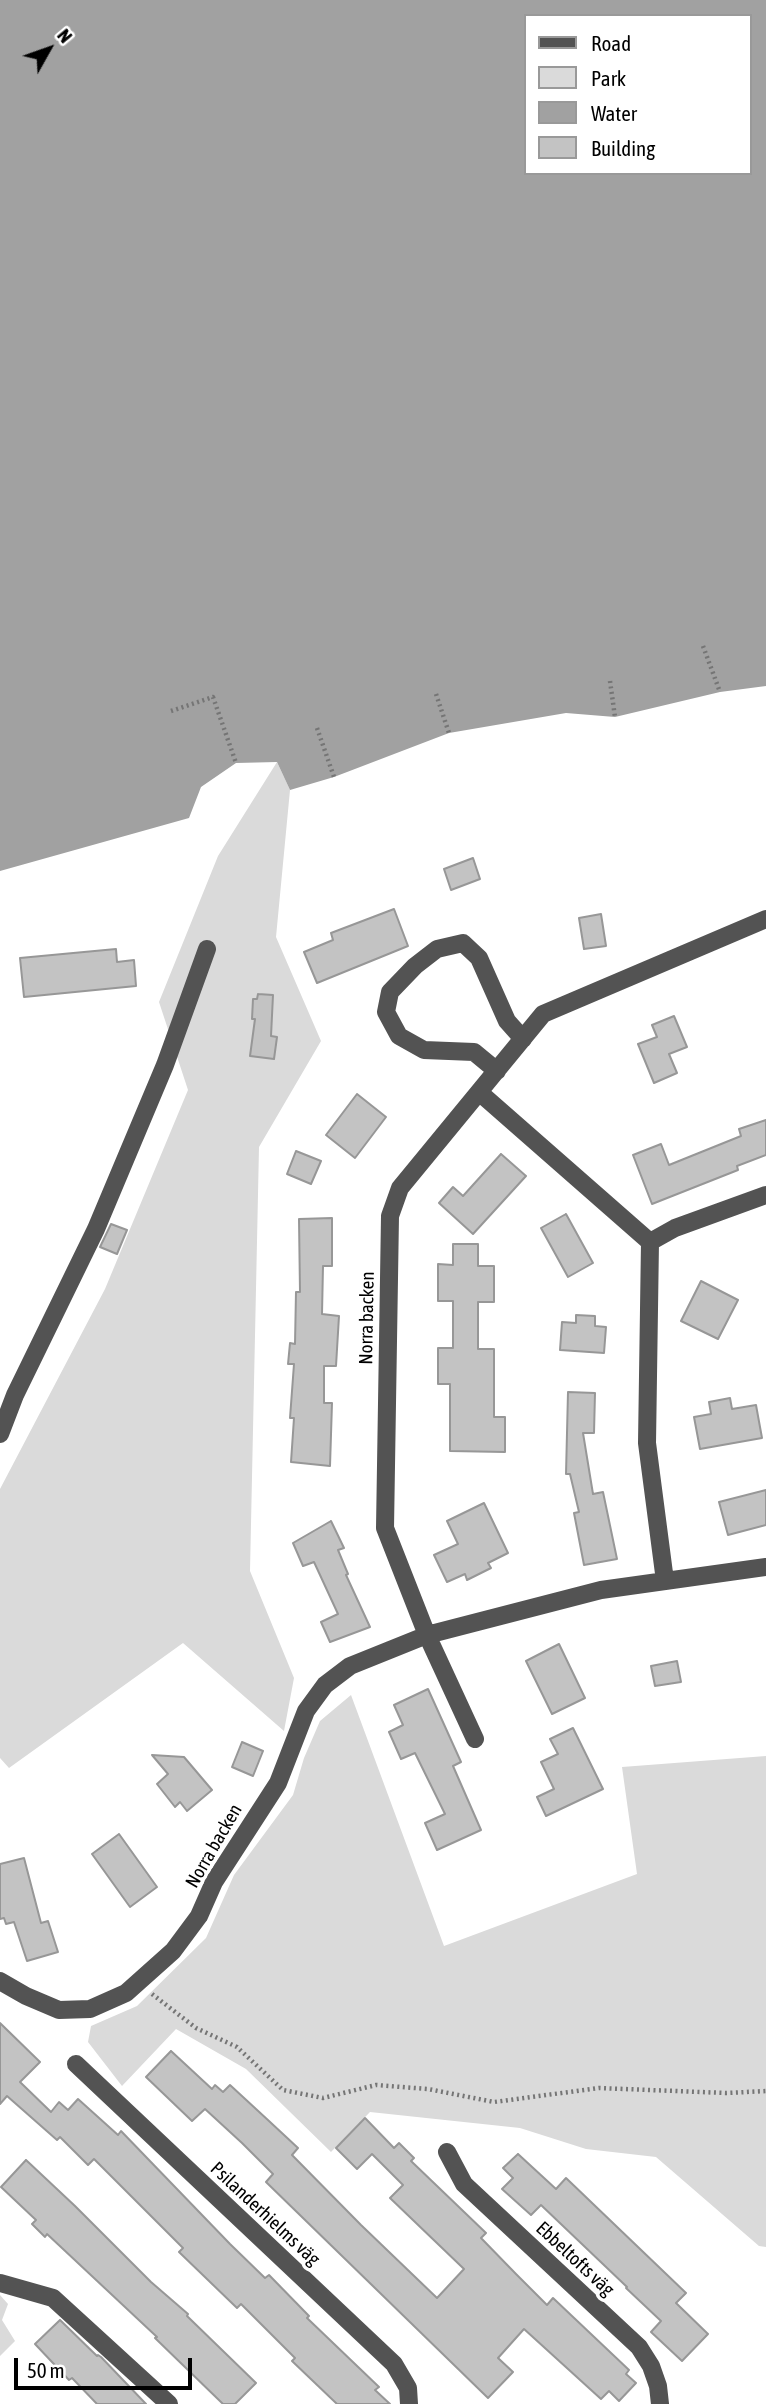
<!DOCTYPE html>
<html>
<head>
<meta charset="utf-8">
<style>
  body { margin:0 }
  #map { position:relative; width:766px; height:2404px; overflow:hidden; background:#fff; font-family:"Asap Condensed",sans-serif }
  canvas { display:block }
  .legend { position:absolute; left:524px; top:14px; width:228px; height:161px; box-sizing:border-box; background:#fff; border:2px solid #999; margin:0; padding:9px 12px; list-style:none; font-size:21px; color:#000 }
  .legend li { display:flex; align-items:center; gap:14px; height:35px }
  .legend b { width:35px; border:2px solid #999 }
  .north { position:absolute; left:14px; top:14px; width:70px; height:70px; -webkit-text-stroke:5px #fff; paint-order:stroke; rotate:50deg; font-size:19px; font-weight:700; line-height:28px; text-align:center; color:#000 }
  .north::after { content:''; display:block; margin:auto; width:24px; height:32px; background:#000; clip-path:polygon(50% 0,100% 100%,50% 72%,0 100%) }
  .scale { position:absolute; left:14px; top:2358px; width:178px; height:32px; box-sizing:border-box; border:4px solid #000; border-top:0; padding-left:9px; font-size:21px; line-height:24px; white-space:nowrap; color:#000; -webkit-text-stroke:5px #fff; paint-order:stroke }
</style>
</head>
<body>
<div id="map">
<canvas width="766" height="2404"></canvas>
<ul class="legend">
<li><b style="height:9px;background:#535353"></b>Road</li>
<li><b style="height:19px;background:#dadada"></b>Park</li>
<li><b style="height:19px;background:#a1a1a1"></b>Water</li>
<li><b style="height:19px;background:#c3c3c3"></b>Building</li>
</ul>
<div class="north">N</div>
<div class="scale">50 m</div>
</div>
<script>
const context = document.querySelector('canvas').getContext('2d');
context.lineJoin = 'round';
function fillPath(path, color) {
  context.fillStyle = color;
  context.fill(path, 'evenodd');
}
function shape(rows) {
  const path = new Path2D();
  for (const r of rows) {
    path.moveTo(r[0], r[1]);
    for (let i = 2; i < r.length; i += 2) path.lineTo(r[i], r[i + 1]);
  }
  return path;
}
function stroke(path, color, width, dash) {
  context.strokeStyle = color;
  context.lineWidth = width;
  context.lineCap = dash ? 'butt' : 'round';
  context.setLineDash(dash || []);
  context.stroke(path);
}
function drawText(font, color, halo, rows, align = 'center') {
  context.font = font + ' "Asap Condensed",sans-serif';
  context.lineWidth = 7;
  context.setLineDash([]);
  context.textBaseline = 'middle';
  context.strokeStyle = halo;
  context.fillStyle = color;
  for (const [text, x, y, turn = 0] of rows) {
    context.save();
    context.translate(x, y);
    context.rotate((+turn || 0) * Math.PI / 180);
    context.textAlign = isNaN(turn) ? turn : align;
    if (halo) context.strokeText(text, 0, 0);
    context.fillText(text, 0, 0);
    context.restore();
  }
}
fillPath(shape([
  [277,762,290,790,276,937,321,1041,259,1147,250,1571,294,1678,284,1731,183,1643,9,1768,0,1758,0,1489,105,1289,188,1090,159,1002,218,856],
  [351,1695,444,1946,637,1874,622,1767,766,1756,766,2247,759,2246,656,2157,586,2149,520,2128,370,2112,331,2152,246,2069,176,2029,122,2086,88,2042,91,2026,137,2006,206,1938,234,1875,293,1795,304,1758,320,1721],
  [0,2295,8,2304,2,2320,15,2341,0,2356]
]), '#dadada');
fillPath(shape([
  [0,0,766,0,766,686,720,692,615,717,566,713,449,733,334,777,290,790,277,762,236,763,201,787,189,818,0,871],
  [526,16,750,16,750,173,526,173]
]), '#a1a1a1');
const building = shape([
  [473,858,480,879,451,890,444,869,473,858],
  [394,909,408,946,317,983,304,952,333,940,331,933,394,909],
  [601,914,606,946,584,949,579,918,601,914],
  [116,949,117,962,134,960,136,986,24,997,20,958,116,949],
  [258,994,273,995,271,1036,277,1037,274,1059,250,1056,255,1019,252,1019,253,999,257,999,258,994],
  [674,1016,687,1047,669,1054,677,1073,654,1083,638,1044,657,1037,652,1025,674,1016],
  [357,1094,386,1117,355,1158,326,1135,357,1094],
  [766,1120,766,1155,737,1166,738,1170,652,1204,633,1155,661,1144,669,1165,741,1136,739,1129,766,1120],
  [296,1151,321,1161,311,1184,287,1174,296,1151],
  [501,1154,526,1176,473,1234,439,1203,453,1187,463,1196,501,1154],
  [566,1214,593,1263,568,1277,541,1228,566,1214],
  [332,1218,332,1266,323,1266,322,1314,339,1316,336,1366,324,1366,324,1403,332,1403,330,1466,291,1462,294,1418,290,1418,294,1364,288,1364,290,1343,295,1344,296,1292,300,1292,299,1219,332,1218],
  [111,1224,127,1230,117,1254,100,1247,111,1224],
  [453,1244,478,1244,478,1266,494,1266,494,1302,478,1302,478,1349,494,1349,494,1417,505,1417,505,1452,450,1451,450,1384,438,1384,438,1348,453,1348,453,1301,438,1301,438,1264,453,1265,453,1244],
  [701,1281,738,1300,718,1339,681,1321,701,1281],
  [576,1315,595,1316,595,1326,606,1327,604,1353,560,1350,562,1322,576,1323,576,1315],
  [568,1392,595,1393,594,1433,583,1433,593,1494,603,1492,617,1559,584,1565,574,1513,579,1512,570,1474,566,1474,568,1392],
  [730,1398,732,1409,756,1405,762,1438,700,1449,694,1417,711,1414,709,1402,730,1398],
  [766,1490,766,1525,728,1535,719,1502,766,1490],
  [484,1503,508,1553,488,1563,491,1568,467,1580,465,1574,447,1582,434,1555,458,1544,447,1521,484,1503],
  [331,1521,344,1548,338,1550,348,1574,346,1575,370,1627,330,1642,321,1622,338,1614,314,1562,303,1566,293,1543,331,1521],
  [559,1644,585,1698,552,1714,526,1661,559,1644],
  [677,1661,681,1682,655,1686,651,1666,677,1661],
  [428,1689,461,1762,453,1766,481,1830,437,1850,425,1823,445,1814,415,1753,401,1759,389,1732,403,1725,394,1705,428,1689],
  [573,1728,603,1789,546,1816,537,1797,554,1789,541,1762,558,1754,550,1739,573,1728],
  [242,1742,263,1751,253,1776,232,1767,242,1742],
  [152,1755,184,1757,212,1790,187,1811,180,1802,175,1807,157,1784,168,1774,152,1755],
  [119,1834,157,1887,130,1907,92,1854,119,1834],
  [24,1858,41,1923,48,1921,58,1952,27,1961,14,1922,6,1924,4,1918,0,1919,0,1864,24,1858],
  [0,2023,40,2062,20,2082,51,2112,59,2102,68,2110,78,2099,118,2135,121,2131,230,2244,265,2278,269,2275,309,2316,307,2318,379,2387,375,2390,390,2404,337,2404,292,2361,295,2358,241,2304,237,2308,179,2252,183,2248,94,2159,88,2165,60,2137,57,2140,7,2096,0,2104,0,2023],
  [171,2051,212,2089,215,2085,223,2092,230,2085,269,2121,298,2148,292,2155,361,2225,437,2298,464,2269,390,2198,403,2185,372,2154,357,2169,336,2148,365,2118,394,2148,399,2143,414,2158,411,2161,486,2233,481,2238,516,2274,547,2305,553,2298,629,2370,626,2374,636,2383,619,2401,609,2391,601,2399,524,2329,498,2358,513,2372,488,2398,266,2182,273,2174,242,2143,205,2109,192,2121,146,2077,171,2051],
  [518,2154,556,2189,566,2178,686,2293,676,2303,708,2334,682,2361,651,2332,661,2321,626,2288,627,2287,541,2205,531,2215,502,2189,513,2178,503,2168,518,2154],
  [26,2160,75,2206,151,2282,188,2314,187,2316,256,2383,235,2404,223,2404,155,2338,157,2337,47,2234,45,2237,32,2224,36,2220,1,2187,26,2160],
  [60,2320,97,2356,98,2355,101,2357,146,2404,97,2404,72,2378,69,2380,35,2344,60,2320]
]);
fillPath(building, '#c3c3c3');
stroke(building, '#979797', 2);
stroke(shape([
  [703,646,720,692],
  [610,681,615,717],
  [436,694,449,733],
  [171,711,213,697,236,763],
  [317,728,334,777],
  [152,1994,196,2028,237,2047,283,2090,323,2098,376,2085,428,2089,494,2102,599,2088,726,2093,766,2091]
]), '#757575', 4.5, [2, 3.5]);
stroke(shape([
  [497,1071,474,1052,424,1050,399,1036,386,1012,390,992,415,966,437,949,463,943,479,958,507,1021,523,1039],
  [479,1092,650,1242],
  [0,1434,15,1395,96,1229,165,1065,207,949],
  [665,1581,647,1443,650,1242,675,1228,766,1195],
  [475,1739,427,1635,385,1528,390,1216,400,1188,543,1014,766,919],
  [0,1981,26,1996,59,2010,90,2009,126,1993,173,1951,199,1916,214,1882,278,1783,306,1711,325,1685,350,1666,427,1635,601,1590,766,1567],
  [76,2064,394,2364,408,2388,409,2404],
  [447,2152,464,2184,639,2347,651,2366,658,2386,660,2404],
  [0,2283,53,2298,169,2404]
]), '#535353', 18);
drawText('19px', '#000', '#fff', [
  ["Norra backen",367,1318,-89],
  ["Norra backen",214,1846,-60],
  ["Psilanderhielms väg",265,2214,43],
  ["Ebbeltofts väg",575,2259,43]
]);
</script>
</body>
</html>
